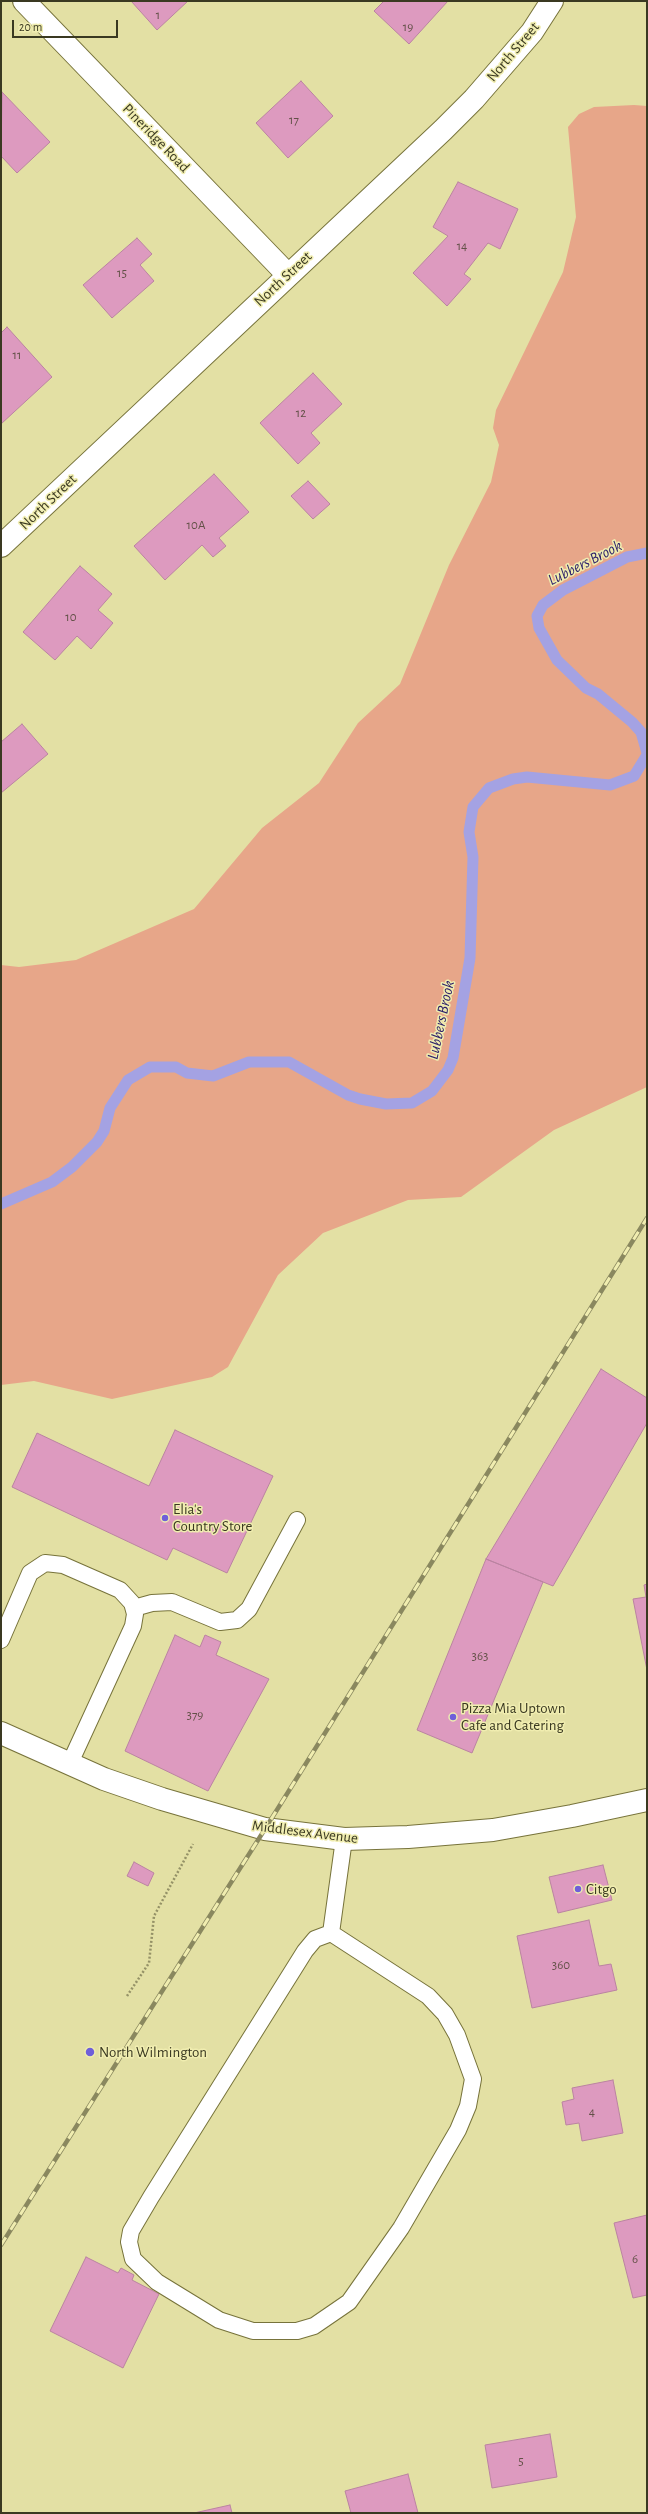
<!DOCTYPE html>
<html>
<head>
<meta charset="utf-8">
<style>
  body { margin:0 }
  #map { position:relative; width:648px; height:2514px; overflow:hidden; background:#e3e0a4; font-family:"Alegreya Sans",sans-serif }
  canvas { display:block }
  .frame { position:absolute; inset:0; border:2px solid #3a3921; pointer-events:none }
  .scale { position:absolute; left:12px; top:20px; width:106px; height:18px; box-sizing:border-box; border:2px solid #3a3921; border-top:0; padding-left:5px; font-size:12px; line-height:14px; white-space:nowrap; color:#3a3921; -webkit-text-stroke:3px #f0edb0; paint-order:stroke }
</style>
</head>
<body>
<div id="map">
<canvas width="648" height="2514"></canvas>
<div class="frame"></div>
<div class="scale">20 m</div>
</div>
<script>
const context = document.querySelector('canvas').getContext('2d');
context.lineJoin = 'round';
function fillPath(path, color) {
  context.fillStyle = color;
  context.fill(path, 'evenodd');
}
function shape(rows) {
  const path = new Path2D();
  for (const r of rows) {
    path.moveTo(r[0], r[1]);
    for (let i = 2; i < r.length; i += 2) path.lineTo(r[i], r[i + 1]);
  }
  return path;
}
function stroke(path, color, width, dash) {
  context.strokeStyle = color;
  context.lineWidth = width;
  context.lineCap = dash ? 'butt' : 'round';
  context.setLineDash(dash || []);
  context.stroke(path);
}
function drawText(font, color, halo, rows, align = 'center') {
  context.font = font + ' "Alegreya Sans",sans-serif';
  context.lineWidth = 3;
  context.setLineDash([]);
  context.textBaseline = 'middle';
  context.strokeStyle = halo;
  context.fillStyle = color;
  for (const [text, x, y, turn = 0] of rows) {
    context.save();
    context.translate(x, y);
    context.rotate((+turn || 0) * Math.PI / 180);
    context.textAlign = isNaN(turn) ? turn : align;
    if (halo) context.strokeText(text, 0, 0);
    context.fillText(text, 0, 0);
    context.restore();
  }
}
fillPath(shape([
  [634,105,647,106,647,1087,554,1130,461,1197,408,1200,323,1233,278,1275,228,1367,212,1377,112,1399,34,1381,1,1385,1,965,19,967,76,960,194,909,262,828,319,783,358,723,400,684,449,565,491,482,499,445,493,428,496,410,563,272,576,217,568,127,579,114,594,107]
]), '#e7a689');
stroke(shape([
  [647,553,627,557,563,590,543,605,537,616,539,628,557,660,586,688,598,694,632,722,641,732,647,753],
  [1,1204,52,1182,72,1167,97,1142,104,1131,110,1108,128,1080,150,1067,176,1067,187,1073,213,1076,249,1062,289,1062,348,1095,360,1099,386,1104,412,1103,432,1091,448,1070,453,1058,470,958,473,857,469,832,473,807,489,788,513,779,527,777,610,785,634,776,647,755]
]), '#a4a2e3', 11);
const building = shape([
  [131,1,188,1,157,30,131,1],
  [384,1,448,1,409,44,374,11,384,1],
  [301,81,333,116,288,158,256,123,301,81],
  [2,92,50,142,17,173,1,156,2,92],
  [458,182,518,209,500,249,488,243,464,274,471,279,447,306,413,273,448,236,433,227,458,182],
  [137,238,152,254,140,265,154,281,112,318,83,285,137,238],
  [7,327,52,377,1,424,1,333,7,327],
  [313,373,342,404,311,433,320,443,298,464,260,423,313,373],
  [214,474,249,512,219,538,226,546,213,557,202,545,165,580,134,546,214,474],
  [308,481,330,504,313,519,291,496,308,481],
  [80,566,112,594,98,610,113,623,91,649,77,636,55,660,23,632,80,566],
  [22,724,48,754,1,793,1,742,22,724],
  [601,1369,647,1398,647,1423,553,1586,486,1559,601,1369],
  [175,1430,273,1476,227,1573,173,1548,167,1560,12,1487,37,1433,149,1486,175,1430],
  [486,1559,543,1582,472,1753,417,1730,486,1559],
  [647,1584,647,1670,633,1599,646,1597,644,1585,647,1584],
  [175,1635,200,1647,205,1635,221,1642,216,1655,269,1679,208,1791,125,1751,175,1635],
  [134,1862,154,1873,148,1886,127,1876,134,1862],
  [603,1865,612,1900,558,1913,549,1877,603,1865],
  [589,1920,599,1966,611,1964,617,1990,532,2008,517,1936,589,1920],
  [613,2080,623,2133,582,2141,579,2123,566,2125,562,2102,574,2099,572,2088,613,2080],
  [647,2215,647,2295,633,2298,614,2223,647,2215],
  [86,2257,118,2273,121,2268,134,2275,132,2280,159,2294,123,2368,50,2331,86,2257],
  [550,2434,557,2477,492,2488,485,2445,550,2434],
  [408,2474,418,2513,351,2513,345,2491,408,2474],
  [230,2505,232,2513,194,2513,230,2505]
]);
fillPath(building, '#dd9abf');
stroke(building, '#ba83a1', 1);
const service = shape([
  [134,1608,152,1603,172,1602,220,1622,237,1620,249,1609,297,1520],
  [1,1640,30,1573,45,1563,63,1565,120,1590,132,1603,135,1614,133,1626,70,1763],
  [331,1933,428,1996,445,2014,457,2035,473,2079,468,2106,458,2130,401,2228,349,2302,314,2326,297,2331,253,2331,219,2320,157,2282,133,2259,129,2242,131,2231,151,2197,305,1951,315,1939,331,1933,344,1839]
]);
const minor = shape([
  [24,1,287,274],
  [1,546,443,130,474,99,532,32,552,1]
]);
const secondary = shape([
  [1,1733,104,1779,162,1799,265,1829,344,1839,408,1837,493,1830,572,1816,647,1800]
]);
stroke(service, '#77733b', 18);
stroke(minor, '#77733b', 24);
stroke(secondary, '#77733b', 24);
stroke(shape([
  [127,1996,149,1963,154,1916,193,1844]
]), '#959267', 2.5, [2, 2]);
stroke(service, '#fff', 16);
stroke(minor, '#fff', 22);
stroke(secondary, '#fff', 22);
const rail = shape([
  [1,2245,265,1829,647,1218]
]);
stroke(rail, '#8a885f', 4.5);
stroke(rail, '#f0edb0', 3, [9]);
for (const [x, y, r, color] of [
  [165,1518,4,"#6f5fd9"],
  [453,1717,4,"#6f5fd9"],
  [578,1889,4,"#6f5fd9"],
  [90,2052,5,"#6f5fd9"]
]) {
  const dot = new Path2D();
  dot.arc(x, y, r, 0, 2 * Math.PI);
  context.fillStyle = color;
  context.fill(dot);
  stroke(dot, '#f0edb0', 1.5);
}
drawText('13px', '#635148', null, [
  ["1",158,15],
  ["19",408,27],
  ["17",294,120],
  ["14",462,246],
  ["15",122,273],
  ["11",17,355],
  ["12",301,413],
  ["10A",196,525],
  ["10",71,617],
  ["363",480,1656],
  ["379",195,1715],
  ["360",561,1965],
  ["4",592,2112],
  ["6",635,2259],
  ["5",521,2461]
]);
drawText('15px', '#3a3921', '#f0edb0', [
  ["North Street",513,52,-50],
  ["Pineridge Road",156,138,46],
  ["North Street",283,279,-43],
  ["North Street",48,502,-44],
  ["Middlesex Avenue",305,1832,7]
]);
drawText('15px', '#3a3921', '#f0edb0', [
  ["Elia's",173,1509],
  ["Country Store",173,1526],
  ["Pizza Mia Uptown",461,1708],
  ["Cafe and Catering",461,1725],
  ["Citgo",586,1889],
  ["North Wilmington",99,2052]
], 'left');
drawText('italic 16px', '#2c1e69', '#f0edb0', [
  ["Lubbers Brook",585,563,-27],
  ["Lubbers Brook",441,1020,-78]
]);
</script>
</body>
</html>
